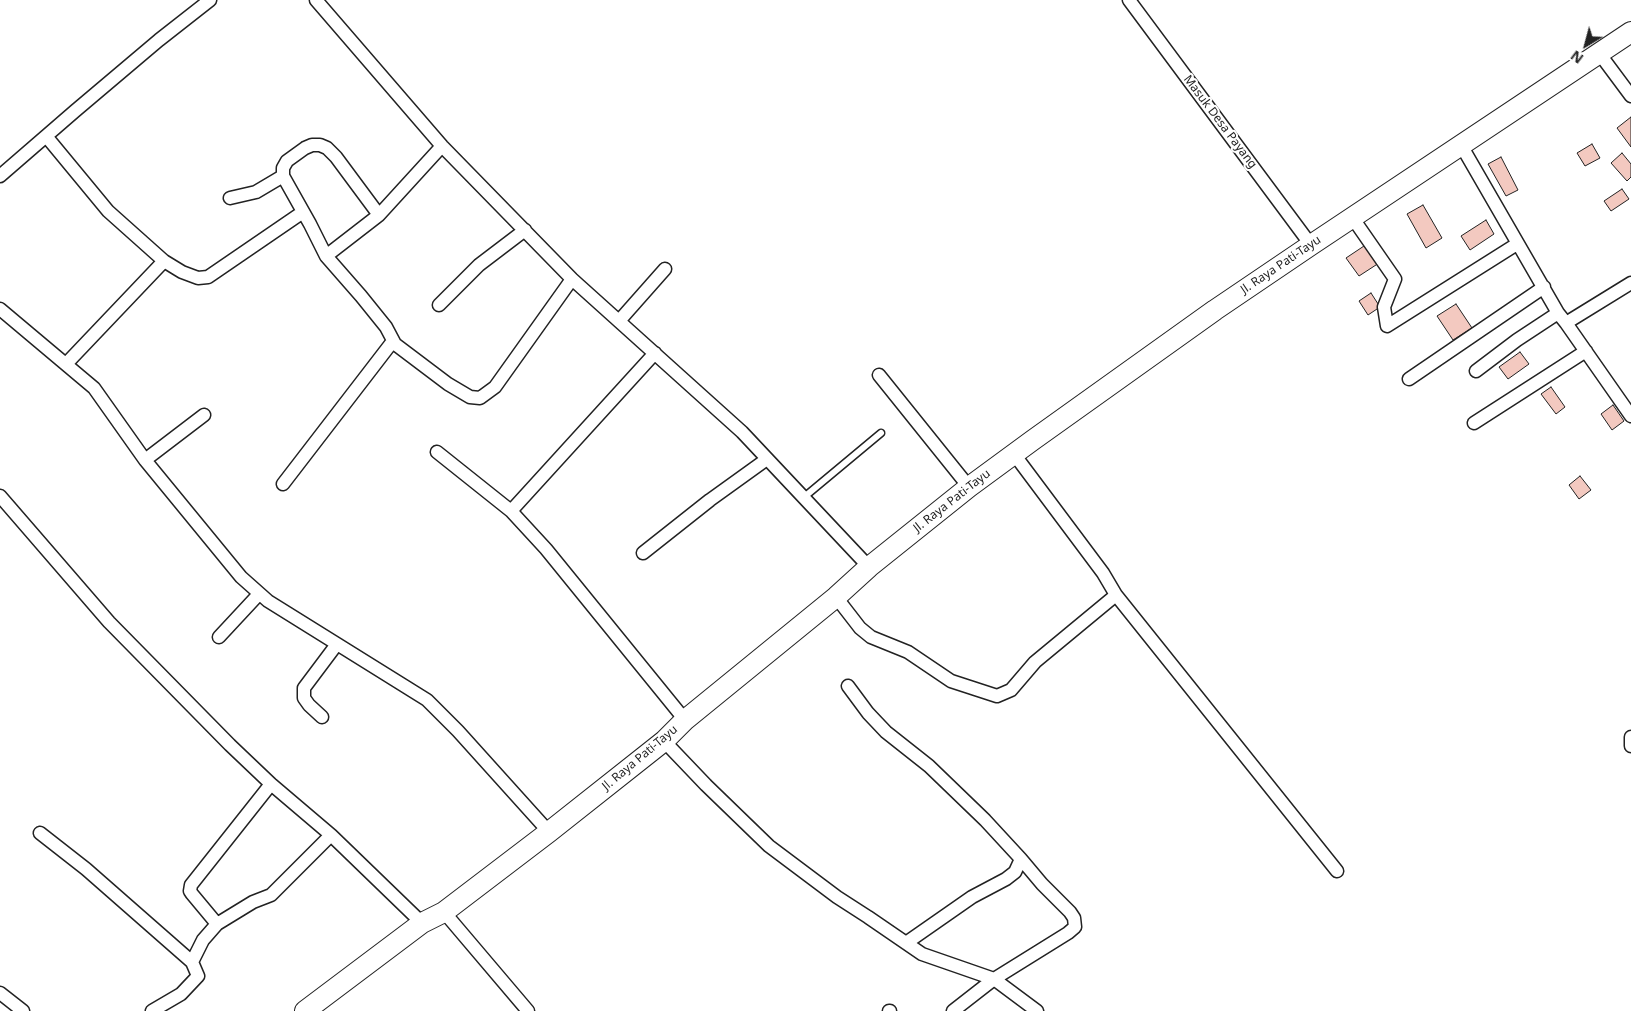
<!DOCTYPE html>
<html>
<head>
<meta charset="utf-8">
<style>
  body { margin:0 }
  #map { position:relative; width:1631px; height:1011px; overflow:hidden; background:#fff; font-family:"Noto Sans",sans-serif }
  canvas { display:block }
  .north { position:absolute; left:1561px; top:20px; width:50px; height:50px; -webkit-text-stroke:4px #fff; paint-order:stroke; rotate:217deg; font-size:14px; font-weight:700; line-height:20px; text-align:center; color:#222 }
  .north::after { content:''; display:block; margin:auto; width:18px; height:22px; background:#222; clip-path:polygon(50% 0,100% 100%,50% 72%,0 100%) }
</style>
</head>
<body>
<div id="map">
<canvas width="1631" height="1011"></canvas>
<div class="north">N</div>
</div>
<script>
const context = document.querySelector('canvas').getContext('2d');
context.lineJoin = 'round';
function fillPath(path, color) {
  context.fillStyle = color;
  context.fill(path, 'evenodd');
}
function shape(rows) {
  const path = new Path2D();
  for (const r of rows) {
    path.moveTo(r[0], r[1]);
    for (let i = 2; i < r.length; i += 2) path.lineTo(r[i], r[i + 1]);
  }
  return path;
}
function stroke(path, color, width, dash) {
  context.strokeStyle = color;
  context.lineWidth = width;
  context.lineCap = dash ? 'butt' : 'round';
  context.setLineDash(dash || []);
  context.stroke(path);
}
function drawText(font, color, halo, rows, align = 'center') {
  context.font = font + ' "Noto Sans",sans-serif';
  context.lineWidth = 4;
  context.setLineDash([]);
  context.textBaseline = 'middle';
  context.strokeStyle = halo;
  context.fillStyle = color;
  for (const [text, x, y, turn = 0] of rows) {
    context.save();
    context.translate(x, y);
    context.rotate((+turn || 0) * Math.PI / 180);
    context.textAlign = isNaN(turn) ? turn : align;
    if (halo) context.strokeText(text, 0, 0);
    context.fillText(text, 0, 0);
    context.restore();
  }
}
const building = shape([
  [1631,117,1631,147,1617,128,1631,117],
  [1592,144,1600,158,1585,166,1577,153,1592,144],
  [1622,153,1631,164,1631,177,1627,181,1611,163,1622,153],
  [1501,157,1518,190,1506,196,1488,164,1501,157],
  [1622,189,1629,199,1611,211,1604,201,1622,189],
  [1423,205,1442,238,1426,248,1407,214,1423,205],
  [1486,220,1494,234,1470,250,1461,236,1486,220],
  [1367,244,1379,263,1359,276,1346,258,1367,244],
  [1371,293,1380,307,1368,315,1359,301,1371,293],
  [1456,304,1472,328,1453,340,1437,316,1456,304],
  [1520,352,1529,364,1508,379,1499,367,1520,352],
  [1551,387,1565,407,1556,414,1541,394,1551,387],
  [1613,405,1624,421,1612,430,1601,414,1613,405],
  [1580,476,1591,490,1579,499,1569,485,1580,476]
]);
fillPath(building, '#f3c9c0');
stroke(building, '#222', 1);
const lane = shape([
  [803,498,881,433]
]);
const street = shape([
  [316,0,442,146,572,279,742,432,869,567],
  [1129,0,1311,245],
  [1599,53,1631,96],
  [46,136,108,211,164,261],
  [1461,145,1558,313,1566,323,1631,416],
  [0,176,75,111,159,40,210,0],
  [230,198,256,192,283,176],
  [379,215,336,157,327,148,320,145,312,145,305,148,287,161,283,168,283,176,310,224,326,256,361,296,386,327,395,344,448,384,470,397,480,398,495,387,572,279],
  [1352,217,1395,279,1384,307,1387,326,1517,244],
  [326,256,379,215,442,146],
  [439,305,479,265,525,230],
  [0,309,94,388,145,460,241,577,268,601,427,700,458,731,549,832],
  [619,321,665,269],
  [1566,323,1631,283],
  [66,364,164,261,182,272,198,278,208,277,303,212],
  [1476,371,1517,340,1558,313],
  [879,375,969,487],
  [1409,379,1544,287],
  [1474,423,1586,351],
  [437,452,511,511,655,353],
  [1014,454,1103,573,1116,595,1337,871],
  [145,460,204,415],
  [283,484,393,341],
  [0,496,109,622,230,745,271,784,331,835,422,923],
  [511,511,546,549,685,720],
  [643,553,710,500,767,459],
  [836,597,860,628,871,637,908,652,951,681,997,696,1011,690,1035,662,1116,595],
  [219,637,259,594],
  [848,686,868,713,886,732,929,766,985,820,1021,859,1015,872,1006,879,972,897,906,943],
  [322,717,309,705,304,698,304,688,337,644],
  [1631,737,1631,746],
  [664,741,706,785,769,846,837,897,868,917,922,954,994,979,1037,1011],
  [40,833,86,869,192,962],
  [444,912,528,1011],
  [217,924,192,894,190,891,191,885,271,784],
  [0,993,23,1011],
  [152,1011,181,994,198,976,192,962,203,940,217,924,253,902,271,895,331,835],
  [889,1011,890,1011],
  [953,1011,994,979,1068,933,1075,927,1074,918,1070,912,1042,884,1021,859]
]);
const primary = shape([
  [305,1011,422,923,444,912,549,832,664,741,685,720,836,597,869,567,969,487,1033,440,1215,310,1311,245,1631,32]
]);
stroke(lane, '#222', 9);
stroke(street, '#222', 15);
stroke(primary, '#222', 22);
stroke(lane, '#fff', 6);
stroke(street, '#fff', 12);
stroke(primary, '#fff', 20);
drawText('12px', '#222', '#fff', [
  ["Masuk Desa Payang",1220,122,53],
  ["Jl. Raya Pati-Tayu",1281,265,-34],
  ["Jl. Raya Pati-Tayu",952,501,-38],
  ["Jl. Raya Pati-Tayu",640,758,-40]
]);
</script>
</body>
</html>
